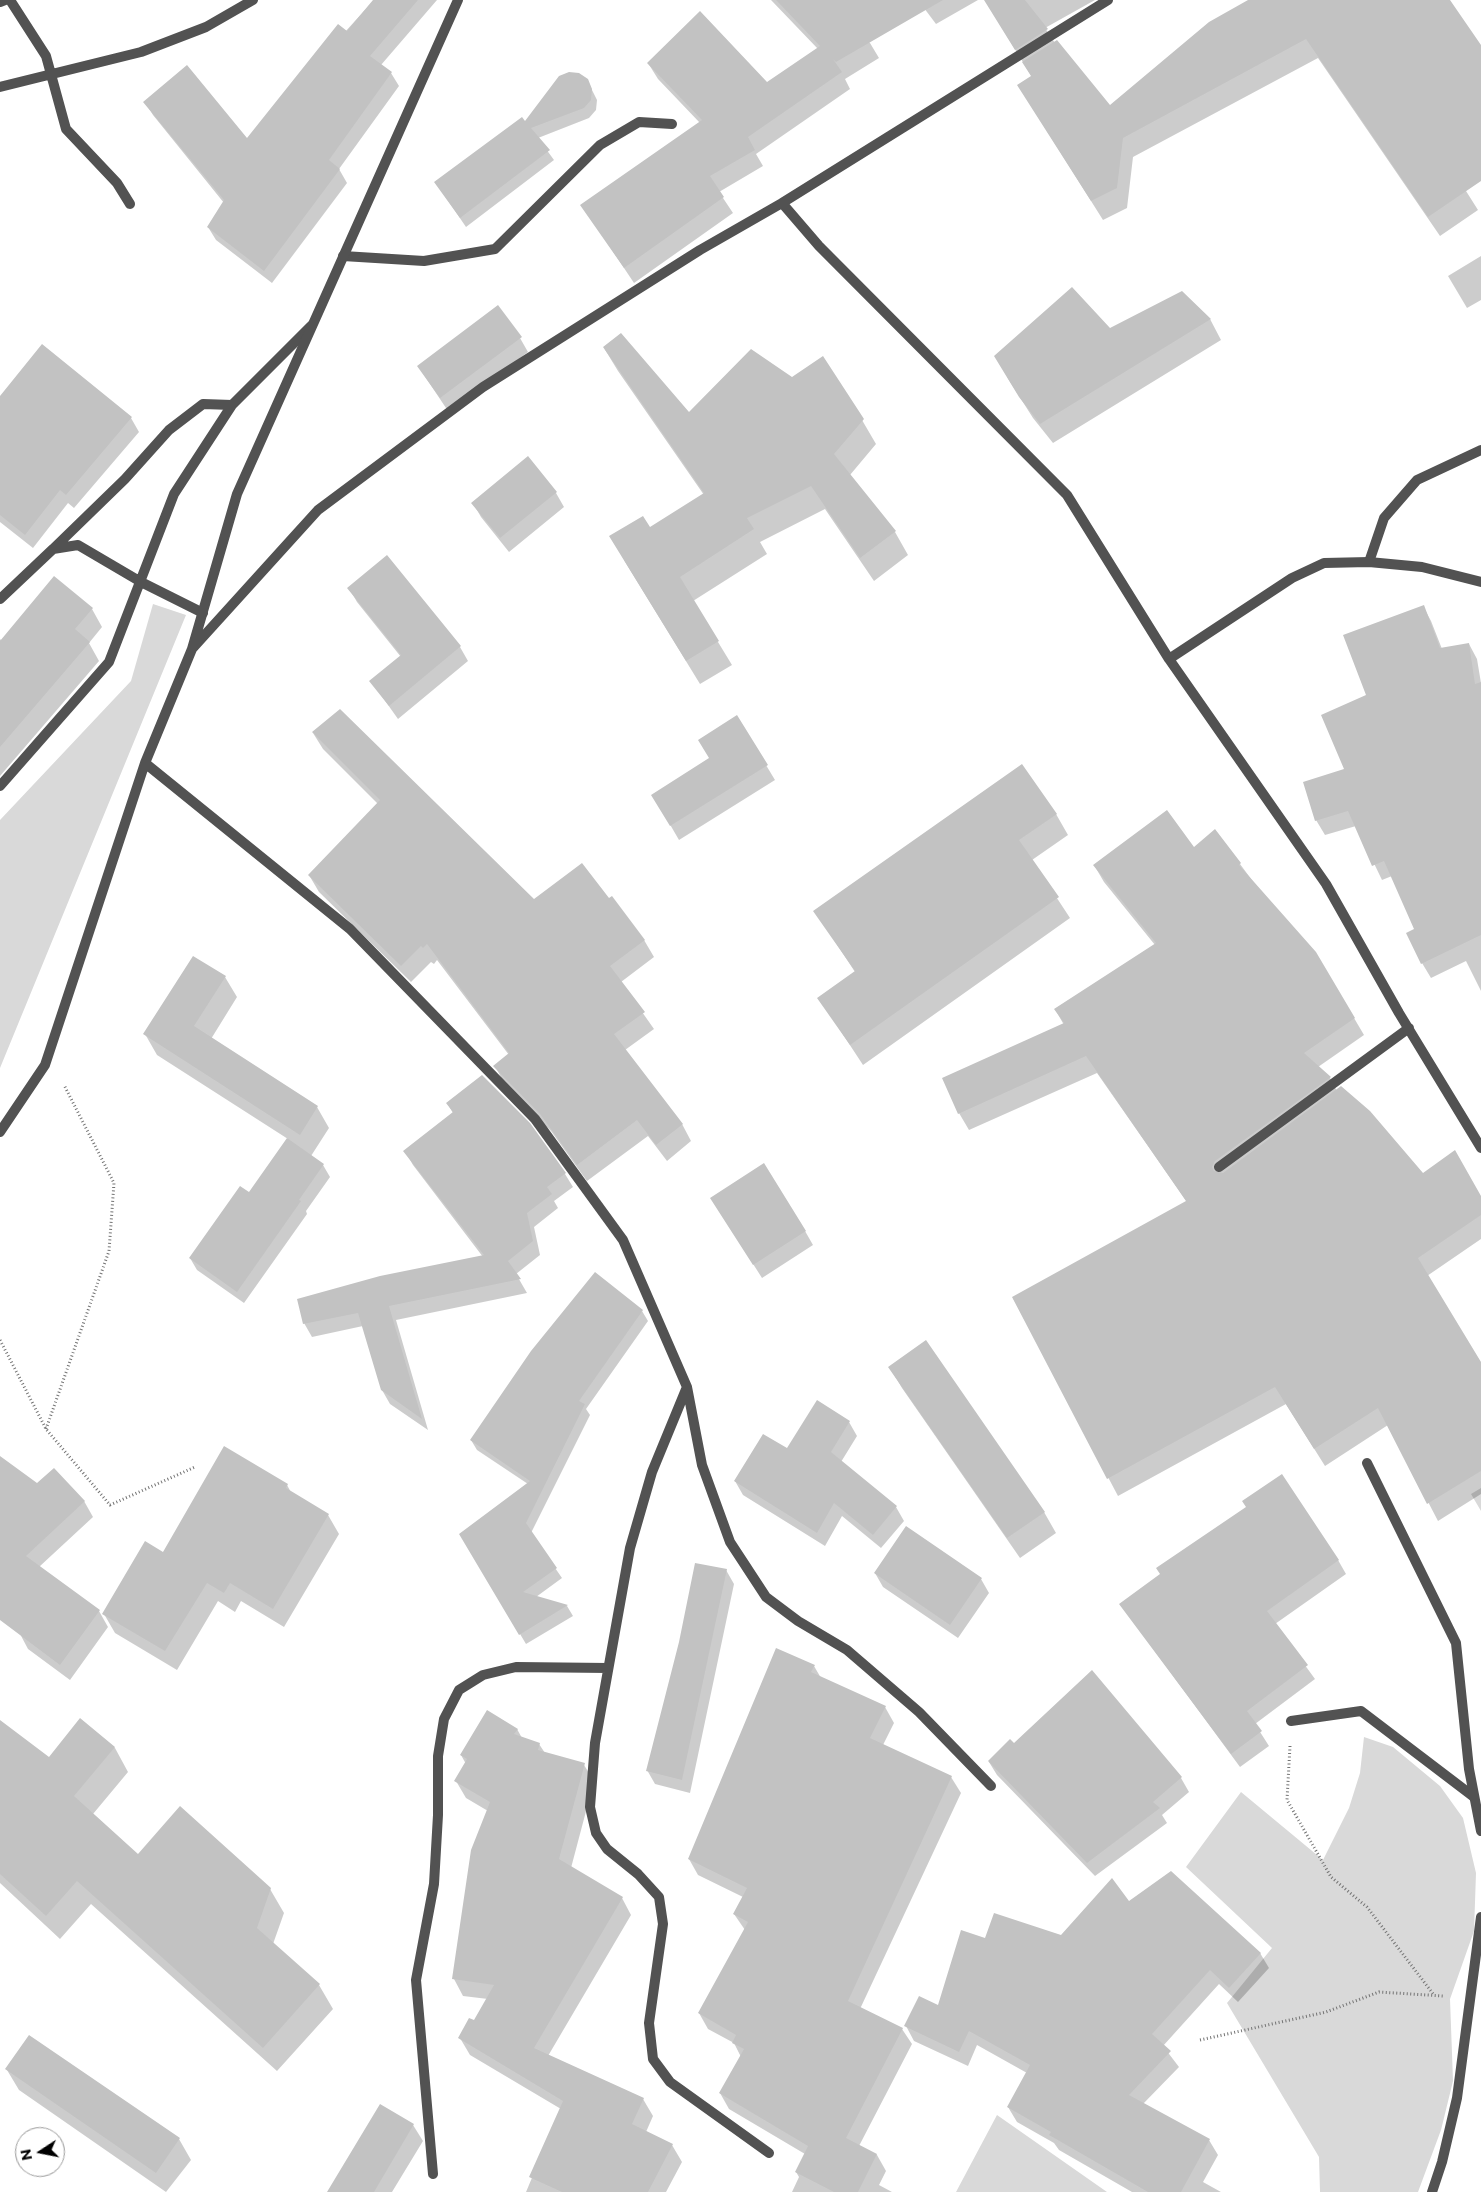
<!DOCTYPE html>
<html>
<head>
<meta charset="utf-8">
<style>
  body { margin:0 }
  #map { position:relative; width:1481px; height:2192px; overflow:hidden; background:#fff; font-family:Montserrat,sans-serif }
  canvas { display:block }
  .north { position:absolute; left:15px; top:2127px; width:50px; height:50px; box-sizing:border-box; background:#fff; border:1px solid #999; border-radius:50%; rotate:259deg; font-size:14px; font-weight:700; line-height:20px; text-align:center; color:#000 }
  .north::after { content:''; display:block; margin:auto; width:18px; height:22px; background:#000; clip-path:polygon(50% 0,100% 100%,50% 72%,0 100%) }
</style>
</head>
<body>
<div id="map">
<canvas width="1481" height="2192"></canvas>
<div class="north">N</div>
</div>
<script>
const context = document.querySelector('canvas').getContext('2d');
context.lineJoin = 'round';
function fillPath(path, color) {
  context.fillStyle = color;
  context.fill(path, 'evenodd');
}
function shape(rows) {
  const path = new Path2D();
  for (const r of rows) {
    path.moveTo(r[0], r[1]);
    for (let i = 2; i < r.length; i += 2) path.lineTo(r[i], r[i + 1]);
  }
  return path;
}
function stroke(path, color, width, dash) {
  context.strokeStyle = color;
  context.lineWidth = width;
  context.lineCap = dash ? 'butt' : 'round';
  context.setLineDash(dash || []);
  context.stroke(path);
}
fillPath(shape([
  [153,604,186,615,0,1068,0,820,131,681],
  [1481,1488,1481,1511,1471,1494],
  [1364,1737,1393,1747,1440,1786,1463,1818,1476,1873,1474,1931,1450,1999,1453,2081,1441,2130,1418,2192,1320,2192,1319,2157,1227,2003,1272,1948,1186,1867,1241,1792,1323,1860,1349,1808,1360,1773],
  [997,2115,1107,2192,956,2192]
]), '#d9d9d9');
fillPath(shape([
  [374,0,437,0,381,65,391,73,399,86,339,169,347,183,272,283,216,240,208,227,224,203,153,115,145,102,247,140],
  [771,0,829,0,870,43,879,58,845,79,850,89,756,154,763,166,719,192,733,213,634,283,582,205,700,123,658,79,648,63,767,84,818,49],
  [918,0,978,0,936,24],
  [985,0,1095,0,1045,28,1055,43,1109,107,1250,0,1449,0,1481,47,1481,144,1466,191,1478,210,1440,236,1318,58,1133,157,1127,208,1103,220,1030,104,1032,77],
  [587,80,597,100,596,110,589,118,538,138,554,160,466,227,436,183],
  [1481,256,1481,300,1467,308,1448,276],
  [1210,319,1221,340,1053,443,1033,418,1007,377,1110,330],
  [520,338,528,352,448,411,418,366],
  [604,348,689,414,792,379,862,420,876,444,850,475,895,532,908,555,874,581,825,509,760,542,767,554,693,601,732,665,700,684,624,560,649,529,704,495,618,371],
  [0,398,131,418,139,432,74,508,68,503,33,548,0,522],
  [528,458,556,493,564,507,509,552,481,517,473,503],
  [387,557,460,647,468,661,398,719,371,681,401,657,357,602,349,588],
  [1423,606,1431,621,1442,649,1469,644,1477,659,1481,683,1481,991,1466,961,1431,978,1422,963,1415,930,1392,876,1382,880,1356,826,1325,835,1316,820,1346,770,1367,696],
  [92,609,102,627,89,643,99,661,0,776,0,639,2,641],
  [737,717,775,780,679,840,661,809,710,759],
  [313,733,534,901,644,940,654,957,621,982,654,1029,625,1050,682,1124,691,1141,667,1161,648,1136,587,1181,551,1131,504,1083,495,1066,509,1055,437,960,434,964,431,962,411,982,319,892,309,875,378,804,323,749],
  [1056,814,1068,835,1032,860,1070,918,863,1065,819,998,855,972,815,911],
  [1194,849,1240,864,1354,1018,1364,1035,1318,1067,1330,1078,1337,1091,1423,1175,1481,1198,1481,1239,1427,1276,1481,1363,1481,1494,1438,1521,1388,1425,1325,1466,1286,1404,1118,1496,1013,1298,1187,1202,1097,1073,969,1130,959,1113,1064,1025,1055,1009,1155,945,1104,882,1094,865],
  [225,977,237,997,211,1039,317,1107,329,1128,311,1156,323,1165,330,1177,306,1211,307,1214,244,1303,197,1270,190,1258,249,1194,288,1139,157,1055,145,1034],
  [447,1103,565,1174,573,1187,554,1201,558,1208,534,1227,540,1255,516,1274,527,1293,396,1320,428,1430,390,1404,382,1390,363,1326,312,1337,304,1323,483,1257,413,1165,405,1151,453,1113],
  [720,1212,805,1231,813,1245,762,1278],
  [642,1311,648,1321,586,1409,590,1415,531,1533,562,1578,536,1597,567,1606,573,1616,526,1644,461,1535,528,1484,477,1450,471,1440],
  [890,1368,1044,1512,1056,1533,1020,1558,902,1388],
  [849,1422,857,1436,841,1462,896,1507,904,1521,881,1548,842,1516,825,1546,743,1495,735,1481,788,1450],
  [225,1448,287,1485,292,1494,328,1515,339,1534,284,1627,241,1601,235,1612,218,1601,177,1670,115,1633,104,1614,163,1553],
  [0,1457,37,1485,84,1501,93,1517,39,1567,99,1611,108,1627,70,1680,28,1649,0,1596],
  [906,1528,981,1579,989,1593,958,1638,883,1587,875,1573],
  [1338,1560,1346,1574,1275,1624,1315,1679,1255,1724,1269,1746,1240,1767,1121,1605],
  [726,1570,734,1584,690,1793,655,1784,647,1770],
  [814,1666,821,1678,885,1707,894,1723,883,1745,951,1777,961,1793,860,2009,902,2029,912,2044,859,2146,877,2155,886,2171,879,2185,892,2192,792,2192,799,2177,796,2172,805,2154,729,2109,720,2093,741,2057,734,2043,708,2029,699,2013,745,1930,734,1914,743,1897,698,1875,689,1859],
  [1091,1672,1181,1778,1189,1792,1162,1815,1167,1823,1095,1876,997,1775,989,1762,1014,1745],
  [81,1720,115,1748,128,1772,93,1814,138,1855,270,1889,284,1913,273,1944,319,1985,333,2009,277,2071,91,1904,60,1939,0,1883,0,1722,49,1759],
  [517,1729,522,1738,539,1744,545,1753,584,1765,594,1781,571,1868,622,1898,631,1915,548,2056,643,2099,653,2116,646,2132,672,2145,682,2162,666,2192,526,2192,561,2109,470,2055,460,2038,474,2022,488,1999,463,1996,454,1979,488,1811,466,1798,456,1781,466,1764,461,1755],
  [1128,1903,1260,1953,1269,1968,1238,2002,1219,1984,1163,2046,1179,2067,1143,2104,1209,2140,1218,2155,1203,2182,1221,2192,1132,2192,1059,2150,1054,2143,1017,2122,1008,2107,1027,2073,977,2045,968,2066,914,2041,906,2026,939,2007,986,1940,1062,1936],
  [7,2070,179,2139,191,2160,166,2192,19,2090],
  [413,2125,423,2141,392,2192,329,2192]
]), '#0003');
fillPath(shape([
  [373,0,418,0,370,56,392,72,329,160,340,169,264,271,207,227,224,200,143,102,187,65,247,138,338,24,347,31],
  [776,0,943,0,836,62,833,59,842,72,748,137,755,150,710,176,724,197,624,268,580,205,702,120,647,63,700,11,767,82,820,46],
  [984,0,1025,0,1048,29,1015,50],
  [1248,0,1450,0,1481,45,1481,181,1428,217,1306,39,1123,138,1117,188,1091,201,1017,85,1031,76,1022,62,1057,40,1110,105,1209,22],
  [569,72,579,73,588,79,592,89,591,100,584,108,531,128,550,150,460,218,434,182,522,117,525,121,559,76],
  [1072,287,1110,328,1182,291,1211,319,1040,424,1019,397,994,356],
  [498,305,522,337,440,398,417,366],
  [621,333,689,412,751,349,792,377,823,356,864,419,834,454,896,531,860,558,811,486,747,518,754,529,680,577,719,641,686,661,609,536,643,516,650,527,704,493,603,347],
  [42,344,132,417,66,495,60,490,25,535,0,515,0,396],
  [528,456,557,492,500,538,471,503],
  [387,555,461,646,389,706,369,681,401,655,347,588],
  [54,576,93,608,75,629,90,642,0,747,0,641],
  [1424,605,1440,648,1469,643,1475,684,1481,682,1481,935,1421,964,1406,933,1414,929,1384,861,1372,866,1348,811,1315,821,1303,782,1344,769,1321,715,1366,695,1343,635],
  [340,709,534,899,582,863,609,898,612,896,645,940,610,966,645,1012,614,1034,683,1124,656,1145,637,1120,577,1165,540,1114,493,1066,509,1053,427,944,423,948,421,946,401,966,308,875,380,800,312,732],
  [737,715,768,765,670,826,651,795,709,758,698,740],
  [1022,764,1057,814,1019,840,1059,897,850,1045,817,998,855,971,813,911],
  [1167,810,1194,847,1215,829,1241,863,1239,865,1316,952,1355,1018,1304,1053,1331,1077,1215,1161,1212,1167,1214,1171,1223,1173,1341,1086,1370,1111,1423,1173,1455,1150,1481,1196,1481,1215,1418,1258,1481,1362,1481,1471,1427,1504,1378,1408,1314,1449,1275,1387,1107,1479,1012,1297,1186,1201,1086,1056,958,1114,942,1078,1064,1023,1054,1009,1156,943,1093,865],
  [193,956,226,976,194,1026,318,1106,300,1135,143,1034],
  [482,1075,530,1123,566,1173,547,1187,552,1194,527,1213,533,1241,508,1261,521,1279,389,1306,422,1419,381,1390,358,1313,303,1324,297,1299,380,1276,484,1255,403,1151,453,1112,446,1103],
  [287,1138,324,1164,299,1200,301,1201,237,1292,189,1258,240,1186,249,1192],
  [764,1163,806,1231,753,1265,710,1198],
  [595,1272,643,1310,579,1401,585,1404,526,1523,557,1568,523,1592,568,1605,519,1635,459,1534,530,1481,470,1440,531,1351],
  [926,1340,1045,1512,1007,1538,888,1367],
  [817,1400,850,1421,831,1452,897,1506,873,1535,834,1503,817,1533,734,1481,763,1434,787,1448],
  [224,1446,288,1484,286,1488,329,1514,273,1609,230,1583,224,1593,207,1583,165,1651,102,1614,145,1541,163,1552],
  [0,1456,37,1483,54,1468,85,1501,26,1556,100,1610,60,1665,0,1620],
  [1282,1474,1339,1560,1267,1611,1308,1665,1247,1711,1262,1731,1231,1754,1119,1604,1160,1574,1156,1568,1246,1507,1242,1501],
  [906,1526,982,1578,950,1625,874,1573],
  [695,1563,727,1569,682,1780,646,1771,679,1642],
  [776,1648,815,1665,811,1672,886,1706,870,1738,952,1776,848,2001,903,2028,846,2138,877,2154,858,2192,834,2192,795,2172,808,2146,719,2093,744,2049,732,2043,736,2035,698,2013,748,1922,733,1914,747,1888,688,1859],
  [1092,1670,1182,1777,1153,1802,1160,1808,1087,1863,988,1761,1010,1739,1014,1743],
  [487,1710,518,1729,514,1734,540,1743,538,1750,585,1763,559,1859,623,1897,534,2048,644,2098,632,2124,673,2144,648,2192,562,2192,529,2177,563,2101,458,2038,469,2018,474,2020,494,1985,452,1979,471,1850,490,1802,454,1781,467,1759,460,1755],
  [80,1718,115,1747,74,1796,138,1854,180,1806,271,1888,257,1928,320,1984,263,2048,77,1881,46,1916,0,1874,0,1720,49,1757],
  [1171,1871,1261,1953,1229,1988,1210,1970,1152,2034,1171,2051,1129,2095,1210,2139,1181,2192,1148,2192,1049,2135,1051,2132,1007,2107,1030,2065,969,2031,959,2052,904,2026,919,1996,938,2005,961,1930,985,1938,994,1913,1061,1935,1112,1878,1129,1901],
  [29,2035,180,2138,156,2173,5,2069],
  [380,2104,414,2124,374,2192,327,2192]
]), '#c2c2c2');
stroke(shape([
  [0,1340,46,1429,110,1505,195,1467],
  [46,1429,109,1251,114,1183,64,1085],
  [1290,1746,1287,1800,1331,1877,1367,1907,1434,1995],
  [1200,2040,1326,2012,1379,1992,1443,1996]
]), '#747474', 3, [1, 2.5]);
stroke(shape([
  [343,256,424,261,495,249,600,145,639,122,672,124],
  [53,549,125,479,169,430,203,404,232,405],
  [1369,562,1384,518,1417,480,1481,450],
  [0,599,53,549,78,545,141,582,203,613],
  [0,786,109,662,174,494,232,405,311,326],
  [1291,1721,1361,1711,1474,1797]
]), '#525252', 10);
stroke(shape([
  [10,0,46,56,66,129,117,183,130,204],
  [0,2,5,0],
  [0,87,141,52,206,27,253,0],
  [782,203,1108,0],
  [192,649,318,510,483,387,700,250,782,203,819,246,1067,495,1169,659,1292,578,1324,563,1369,562,1422,567,1481,582],
  [1169,659,1326,884,1399,1013,1481,1148],
  [145,763,350,929,535,1119,623,1240,687,1387,702,1465,730,1542,766,1597,798,1621,847,1650,919,1712,991,1786],
  [0,1132,45,1065,145,763,192,649,237,494,458,0],
  [1219,1167,1409,1028],
  [687,1387,652,1472,630,1548,595,1743,590,1807,596,1833,607,1849,638,1874,659,1897,663,1924,649,2023,653,2059,670,2082,769,2153],
  [1367,1463,1456,1643,1469,1769,1481,1831],
  [433,2174,416,1980,434,1884,438,1815,438,1756,444,1719,459,1690,483,1675,516,1667,608,1668],
  [1432,2192,1442,2162,1457,2098,1481,1917]
]), '#525252', 10);
</script>
</body>
</html>
